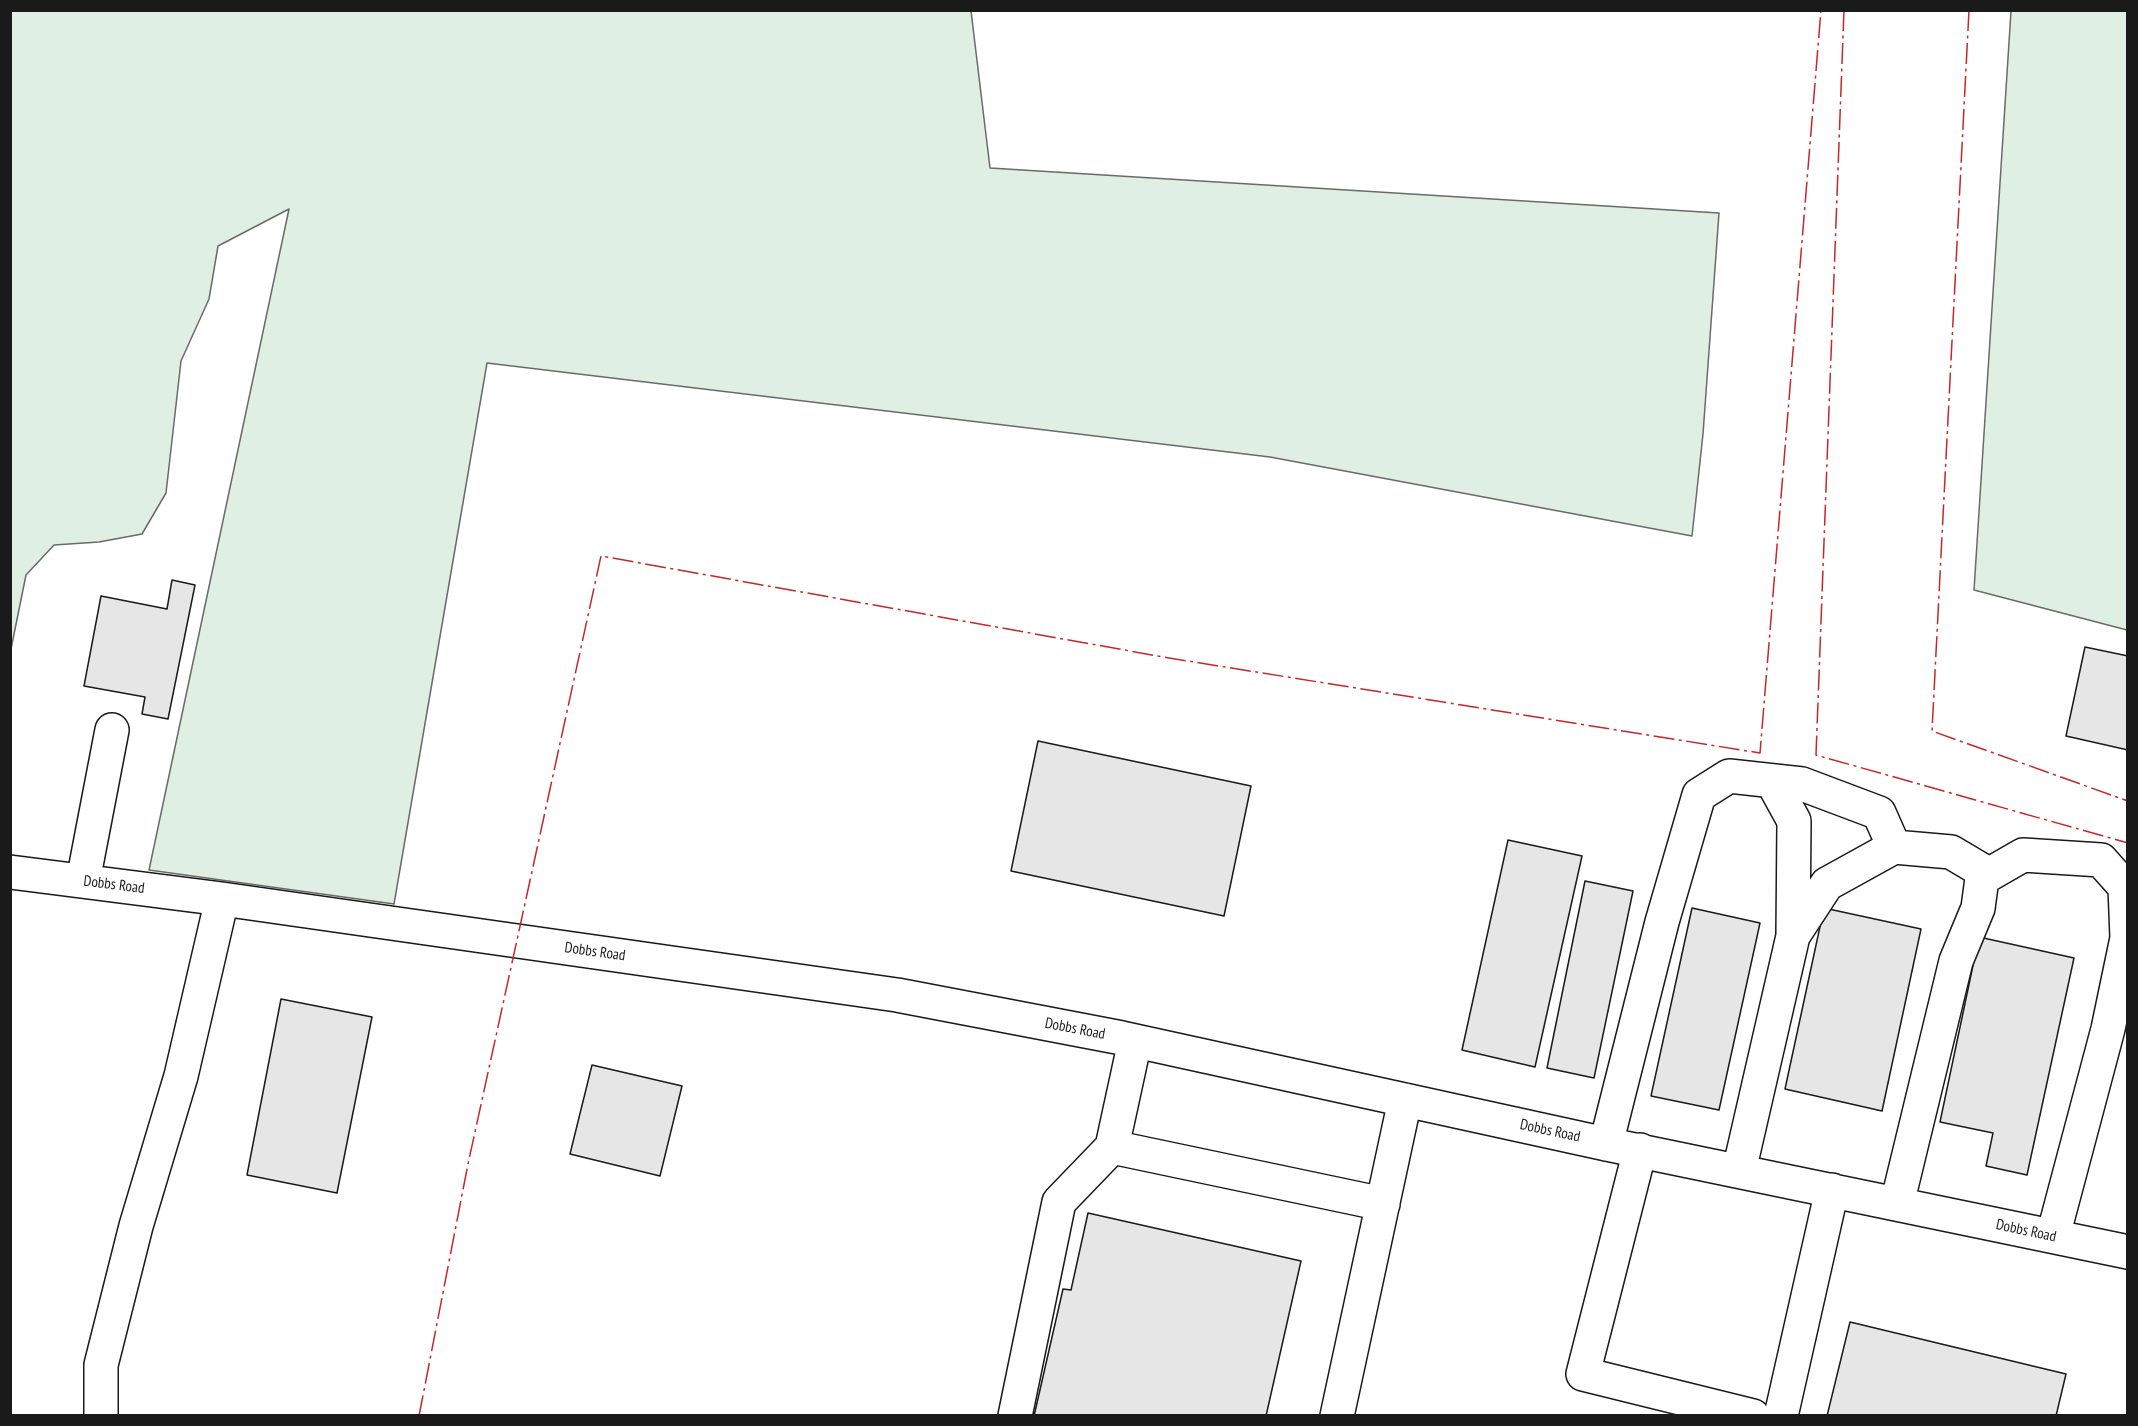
<!DOCTYPE html>
<html>
<head>
<meta charset="utf-8">
<style>
  body { margin:0 }
  #map { position:relative; width:2138px; height:1426px; overflow:hidden; background:#fff; font-family:"PT Sans Narrow",sans-serif }
  canvas { display:block }
  .frame { position:absolute; inset:0; border:12px solid #1a1a1a; pointer-events:none }
</style>
</head>
<body>
<div id="map">
<canvas width="2138" height="1426"></canvas>
<div class="frame"></div>
</div>
<script>
const context = document.querySelector('canvas').getContext('2d');
context.lineJoin = 'round';
function fillPath(path, color) {
  context.fillStyle = color;
  context.fill(path, 'evenodd');
}
function shape(rows) {
  const path = new Path2D();
  for (const r of rows) {
    path.moveTo(r[0], r[1]);
    for (let i = 2; i < r.length; i += 2) path.lineTo(r[i], r[i + 1]);
  }
  return path;
}
function stroke(path, color, width, dash) {
  context.strokeStyle = color;
  context.lineWidth = width;
  context.lineCap = dash ? 'butt' : 'round';
  context.setLineDash(dash || []);
  context.stroke(path);
}
function drawText(font, color, halo, rows, align = 'center') {
  context.font = font + ' "PT Sans Narrow",sans-serif';
  context.lineWidth = 4.5;
  context.setLineDash([]);
  context.textBaseline = 'middle';
  context.strokeStyle = halo;
  context.fillStyle = color;
  for (const [text, x, y, turn = 0] of rows) {
    context.save();
    context.translate(x, y);
    context.rotate((+turn || 0) * Math.PI / 180);
    context.textAlign = isNaN(turn) ? turn : align;
    if (halo) context.strokeText(text, 0, 0);
    context.fillText(text, 0, 0);
    context.restore();
  }
}
const green = shape([
  [11,10,971,11,990,168,1719,213,1703,434,1692,536,1270,457,487,363,394,904,149,870,289,209,218,246,209,299,181,361,166,493,142,534,99,542,54,545,26,575,11,649,11,10],
  [2011,11,2127,11,2127,630,1974,590,2011,11]
]);
fillPath(green, '#e0efe3');
stroke(green, '#6a6a6a', 1.5);
const building = shape([
  [172,580,195,585,168,719,142,714,145,697,84,686,101,596,167,609,172,580],
  [2085,647,2128,656,2128,750,2066,736,2085,647],
  [1038,741,1251,786,1224,916,1011,871,1038,741],
  [1508,840,1582,856,1535,1067,1462,1050,1508,840],
  [1585,881,1633,891,1594,1078,1547,1068,1585,881],
  [1692,908,1760,923,1719,1110,1651,1096,1692,908],
  [1824,908,1921,929,1882,1111,1785,1089,1824,908],
  [1979,937,2074,958,2027,1175,1986,1166,1993,1133,1940,1122,1979,937],
  [281,999,372,1017,337,1193,247,1175,281,999],
  [592,1065,682,1086,660,1176,570,1154,592,1065],
  [1088,1213,1301,1261,1266,1416,1034,1416,1063,1289,1071,1290,1088,1213],
  [1850,1322,2066,1374,2056,1416,1827,1416,1850,1322]
]);
fillPath(building, '#e6e6e6');
stroke(building, '#1a1a1a', 1.5);
const minor = shape([
  [1772,781,1794,821,1793,936],
  [10,872,222,899,897,995,1122,1038,1606,1144,2128,1252],
  [1983,878,2023,855,2101,860,2125,887,2127,938,2108,1029,2053,1236],
  [83,881,112,730],
  [1606,1144,1662,922,1699,795,1729,776,1802,784,1879,813,1894,847],
  [1112,1147,1383,1204],
  [1640,1150,1583,1374,1753,1416],
  [1739,1171,1793,936,1827,884,1894,847,1951,852,1983,871,1978,908,1956,961,1897,1204],
  [101,1416,101,1365,136,1226,181,1076,222,899],
  [1015,1416,1059,1202,1112,1147,1135,1041],
  [1337,1416,1405,1100],
  [1781,1416,1832,1190]
]);
stroke(minor, '#1a1a1a', 36);
stroke(minor, '#fff', 33);
stroke(shape([
  [1844,10,1816,755,2128,843],
  [1969,10,1932,731,2128,801],
  [419,1416,468,1164,601,556,1169,658,1760,753,1821,10]
]), '#c62828', 1.5, [21, 4.5, 3, 4.5]);
drawText('15px', '#1a1a1a', '#fff', [
  ["Dobbs Road",114,885,7],
  ["Dobbs Road",595,952,8],
  ["Dobbs Road",1075,1029,11],
  ["Dobbs Road",1550,1131,12],
  ["Dobbs Road",2026,1231,12]
]);
</script>
</body>
</html>
